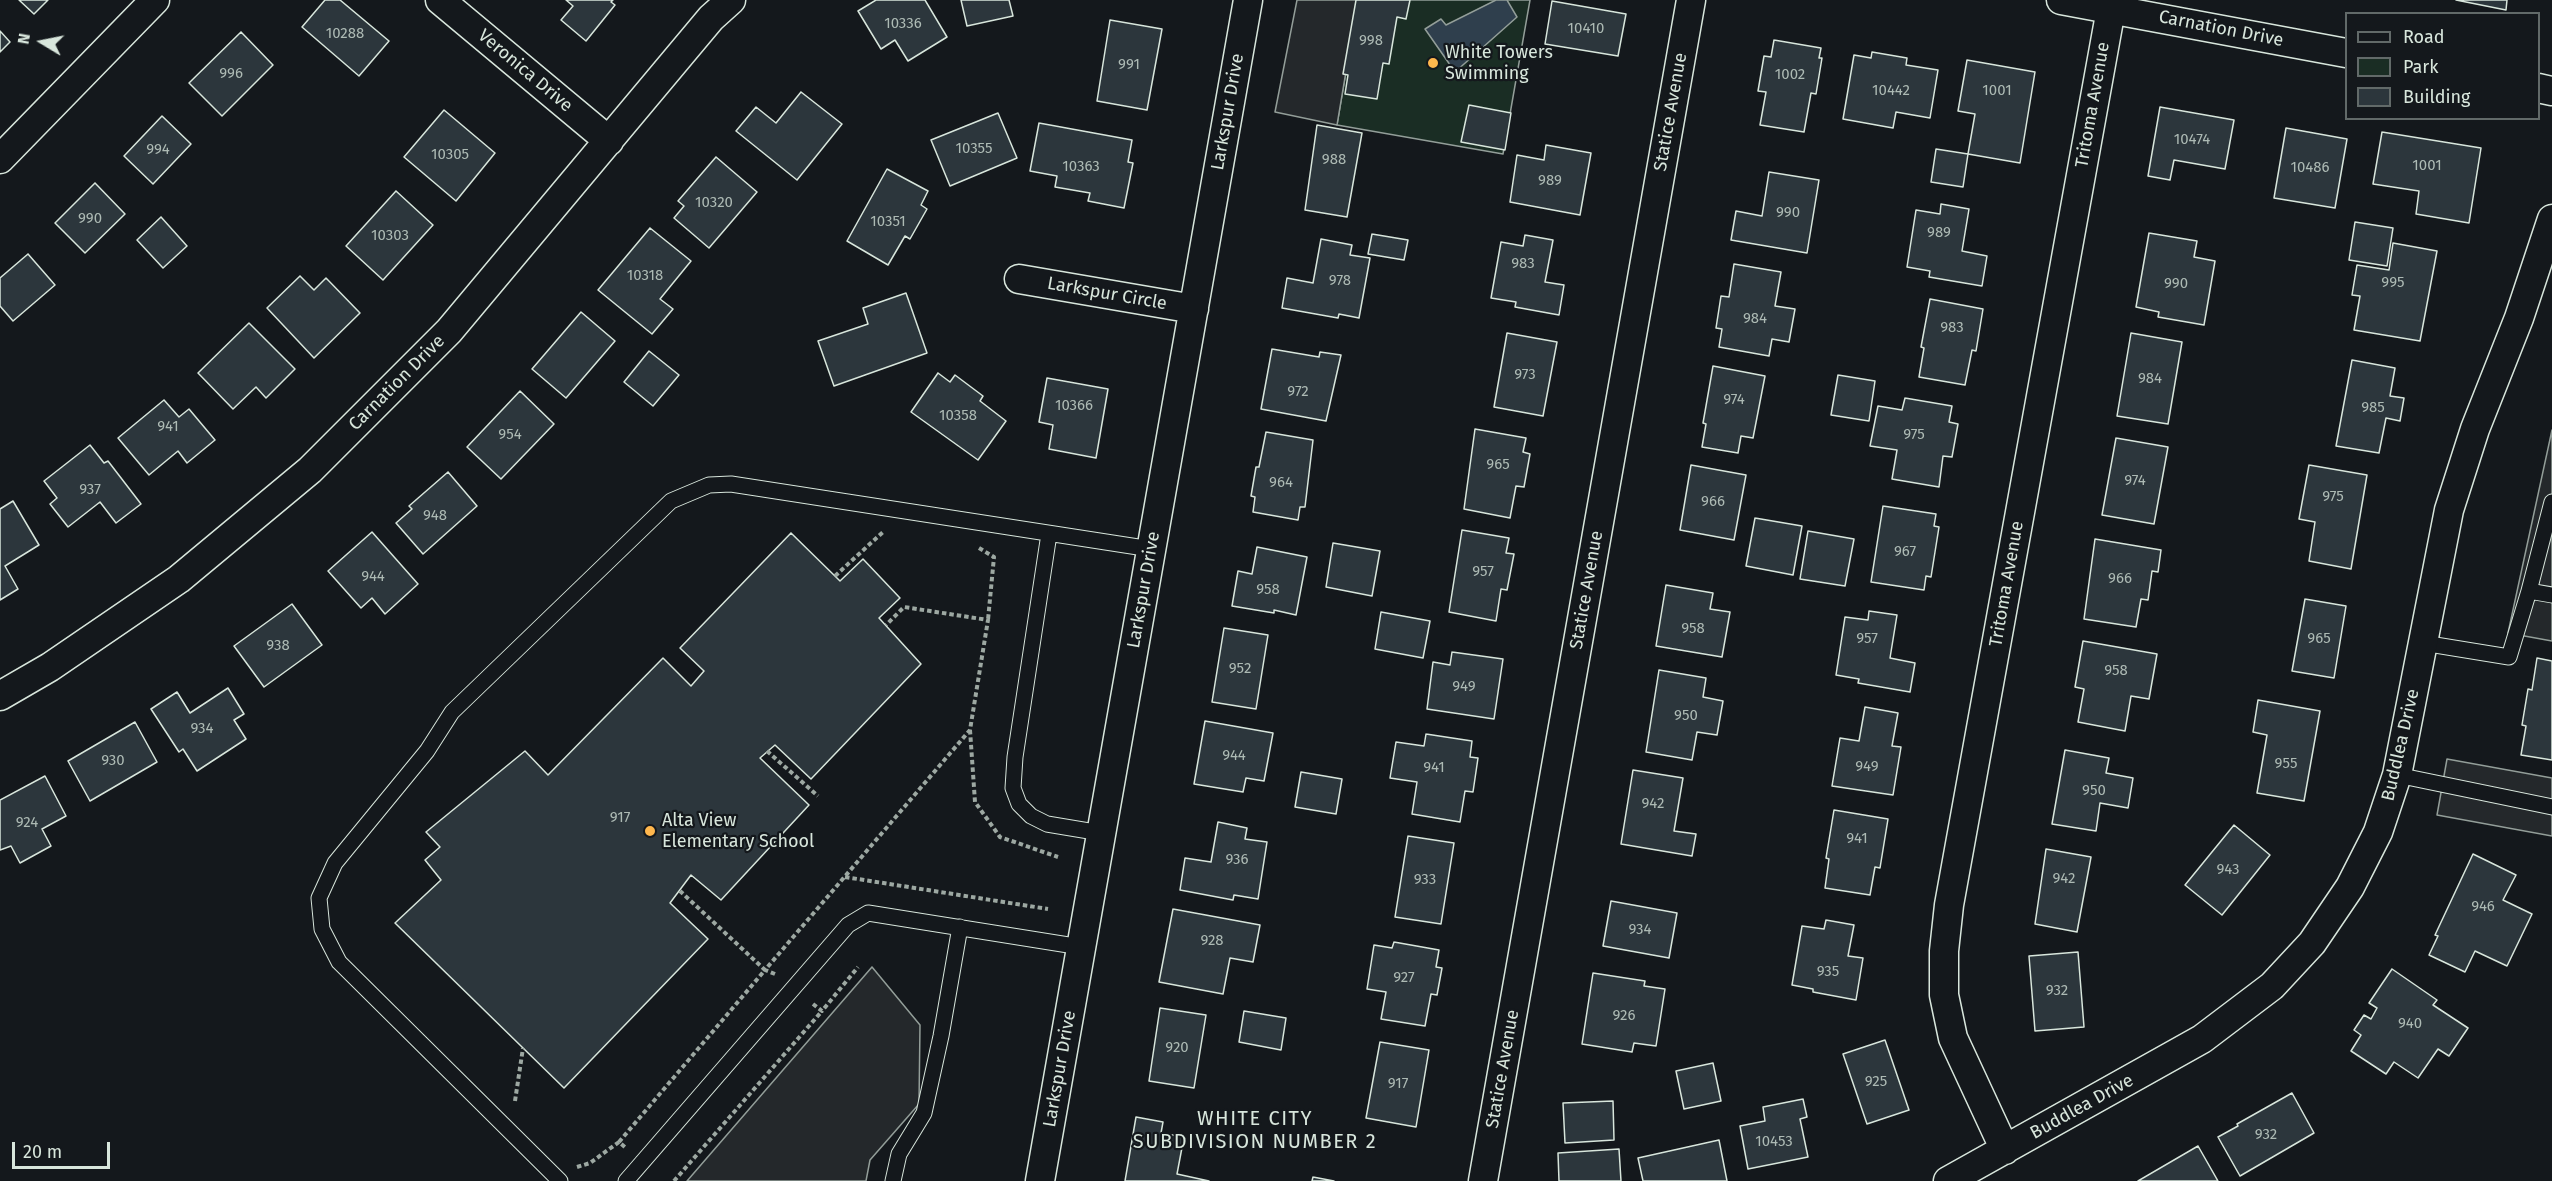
<!DOCTYPE html>
<html>
<head>
<meta charset="utf-8">
<style>
  body { margin:0 }
  #map { position:relative; width:2552px; height:1181px; overflow:hidden; background:#14181c; font-family:"Fira Sans",sans-serif }
  canvas { display:block }
  .legend { position:absolute; left:2345px; top:12px; width:195px; height:108px; box-sizing:border-box; background:#14181c; border:2px solid #626a69; margin:0; padding:8px 10px; list-style:none; font-size:18px; color:#d8e6dc }
  .legend li { display:flex; align-items:center; gap:12px; height:30px }
  .legend b { width:30px; border:2px solid #626a69 }
  .north { position:absolute; left:12px; top:12px; width:60px; height:60px; -webkit-text-stroke:4px #14181c; paint-order:stroke; rotate:280deg; font-size:16px; font-weight:700; line-height:24px; text-align:center; color:#d8e6dc }
  .north::after { content:''; display:block; margin:auto; width:21px; height:27px; background:#d8e6dc; clip-path:polygon(50% 0,100% 100%,50% 72%,0 100%) }
  .scale { position:absolute; left:12px; top:1142px; width:98px; height:27px; box-sizing:border-box; border:3px solid #d8e6dc; border-top:0; padding-left:8px; font-size:18px; line-height:21px; white-space:nowrap; color:#d8e6dc; -webkit-text-stroke:4px #14181c; paint-order:stroke }
</style>
</head>
<body>
<div id="map">
<canvas width="2552" height="1181"></canvas>
<ul class="legend">
<li><b style="height:8px;background:#14181c"></b>Road</li>
<li><b style="height:16px;background:#1a2d24"></b>Park</li>
<li><b style="height:16px;background:#2c363c"></b>Building</li>
</ul>
<div class="north">N</div>
<div class="scale">20 m</div>
</div>
<script>
const context = document.querySelector('canvas').getContext('2d');
context.lineJoin = 'round';
function fillPath(path, color) {
  context.fillStyle = color;
  context.fill(path, 'evenodd');
}
function shape(rows) {
  const path = new Path2D();
  for (const r of rows) {
    path.moveTo(r[0], r[1]);
    for (let i = 2; i < r.length; i += 2) path.lineTo(r[i], r[i + 1]);
  }
  return path;
}
function stroke(path, color, width, dash) {
  context.strokeStyle = color;
  context.lineWidth = width;
  context.lineCap = dash ? 'butt' : 'round';
  context.setLineDash(dash || []);
  context.stroke(path);
}
function drawText(font, color, halo, rows, align = 'center') {
  context.font = font + ' "Fira Sans",sans-serif';
  context.lineWidth = 4.5;
  context.setLineDash([]);
  context.textBaseline = 'middle';
  context.strokeStyle = halo;
  context.fillStyle = color;
  for (const [text, x, y, turn = 0] of rows) {
    context.save();
    context.translate(x, y);
    context.rotate((+turn || 0) * Math.PI / 180);
    context.textAlign = isNaN(turn) ? turn : align;
    if (halo) context.strokeText(text, 0, 0);
    context.fillText(text, 0, 0);
    context.restore();
  }
}
const green = shape([
  [1358,0,1530,0,1503,154,1337,125,1358,0]
]);
fillPath(green, '#1a2d24');
stroke(green, '#939e99', 1.5);
const parking = shape([
  [1297,0,1358,0,1337,125,1275,112,1297,0],
  [2552,430,2552,641,2508,633,2552,430],
  [2447,759,2552,778,2552,836,2437,815,2447,759],
  [872,967,920,1025,919,1104,870,1160,866,1181,687,1181,872,967]
]);
fillPath(parking, '#24282b');
stroke(parking, '#939e99', 1.5);
const water = shape([
  [1496,0,1507,0,1517,17,1455,72,1425,29,1441,19,1446,25,1496,0]
]);
fillPath(water, '#2f3f4d');
stroke(water, '#939e99', 1.5);
const building = shape([
  [19,0,48,0,34,14,19,0],
  [325,0,340,0,389,41,359,76,302,27,325,0],
  [566,0,613,0,611,2,615,5,586,41,561,20,573,6,566,0],
  [876,0,925,0,947,37,908,61,895,40,881,49,858,11,876,0],
  [961,0,1009,0,1013,16,967,26,961,0],
  [1356,0,1410,0,1406,19,1397,17,1389,64,1383,63,1377,99,1345,94,1348,75,1343,74,1356,0],
  [2456,0,2507,0,2506,10,2456,0],
  [1552,1,1626,14,1618,56,1545,44,1552,1],
  [1110,20,1162,29,1147,110,1097,101,1110,20],
  [0,31,10,42,0,52,0,31],
  [241,32,273,65,222,116,189,83,241,32],
  [1774,40,1821,48,1819,58,1822,58,1816,94,1811,93,1804,132,1760,125,1766,92,1758,91,1764,56,1771,57,1774,40],
  [1872,52,1907,58,1906,65,1938,70,1930,118,1896,112,1893,128,1843,119,1854,55,1871,58,1872,52],
  [1967,60,2035,72,2020,163,1968,154,1975,114,1958,111,1967,60],
  [801,92,842,124,797,180,736,131,756,107,776,123,801,92],
  [1469,105,1511,113,1505,150,1461,142,1469,105],
  [2160,107,2234,120,2225,169,2174,160,2170,180,2148,176,2160,107],
  [444,110,495,153,456,201,404,157,444,110],
  [998,113,1017,158,950,186,931,140,998,113],
  [162,116,191,144,153,184,124,156,162,116],
  [1039,123,1132,140,1128,162,1133,163,1124,208,1088,201,1090,193,1055,187,1057,176,1030,171,1039,123],
  [1317,125,1362,133,1347,217,1305,210,1317,125],
  [2286,128,2347,139,2335,208,2274,198,2286,128],
  [2382,132,2481,148,2469,223,2416,214,2419,191,2373,184,2382,132],
  [1546,145,1591,153,1580,215,1510,202,1517,155,1544,160,1546,145],
  [1936,149,1968,154,1963,187,1931,182,1936,149],
  [716,157,757,192,709,248,674,218,684,206,678,201,716,157],
  [887,169,928,191,921,205,927,209,910,239,905,236,888,265,847,241,887,169],
  [1769,172,1819,180,1807,253,1731,240,1736,211,1762,216,1769,172],
  [95,183,125,214,85,253,55,223,95,183],
  [396,191,433,225,383,280,346,246,396,191],
  [1941,204,1969,209,1962,251,1987,256,1982,286,1929,277,1930,271,1907,267,1916,210,1940,214,1941,204],
  [161,217,187,246,163,268,137,240,161,217],
  [2355,222,2393,228,2387,266,2349,260,2355,222],
  [650,228,691,261,660,299,673,309,652,334,598,290,650,228],
  [2149,233,2197,241,2194,257,2215,261,2204,325,2158,317,2159,312,2136,307,2149,233],
  [1372,234,1408,240,1404,260,1368,254,1372,234],
  [1525,235,1553,240,1545,282,1564,285,1559,315,1515,307,1516,302,1491,298,1501,242,1523,246,1525,235],
  [1321,239,1352,245,1350,255,1370,258,1359,318,1339,314,1338,318,1282,308,1287,278,1313,283,1321,239],
  [2393,243,2437,251,2420,341,2354,330,2360,296,2352,295,2357,265,2389,270,2393,243],
  [28,254,55,285,13,321,0,306,0,278,28,254],
  [1734,264,1781,272,1775,306,1795,309,1789,342,1772,339,1769,356,1719,347,1722,329,1716,328,1721,296,1729,297,1734,264],
  [300,276,314,290,326,278,360,313,314,358,267,308,300,276],
  [906,293,927,353,834,386,818,341,868,324,863,308,906,293],
  [1930,299,1983,309,1976,351,1972,350,1965,385,1919,377,1924,348,1921,347,1930,299],
  [581,312,615,341,566,398,532,369,581,312],
  [249,323,295,369,266,398,256,387,233,409,198,373,249,323],
  [1507,333,1557,342,1543,416,1494,407,1507,333],
  [2131,333,2182,342,2168,424,2117,416,2131,333],
  [1272,349,1319,357,1320,352,1341,355,1326,421,1261,409,1272,349],
  [649,351,679,375,653,406,624,382,649,351],
  [2352,360,2395,368,2390,396,2404,398,2400,421,2386,418,2379,453,2336,446,2352,360],
  [1713,366,1765,376,1753,438,1741,436,1738,453,1702,447,1706,424,1703,423,1713,366],
  [938,373,950,382,955,375,983,396,980,401,1006,421,978,460,911,412,938,373],
  [1838,375,1875,381,1869,421,1831,415,1838,375],
  [1047,378,1108,389,1096,458,1049,449,1053,425,1039,422,1047,378],
  [520,391,554,424,501,479,467,447,520,391],
  [1905,398,1952,406,1949,422,1958,424,1952,457,1943,456,1939,487,1892,479,1897,450,1870,446,1878,406,1902,410,1905,398],
  [164,400,179,417,189,409,215,440,187,463,178,451,149,475,118,438,164,400],
  [1475,429,1526,438,1523,452,1530,454,1524,487,1516,486,1510,518,1464,509,1475,429],
  [1266,432,1313,440,1305,507,1300,507,1298,520,1253,512,1255,497,1251,496,1256,467,1259,467,1266,432],
  [2116,438,2168,447,2154,524,2102,515,2116,438],
  [90,445,104,463,108,461,141,504,116,523,100,502,68,527,50,504,57,498,44,481,90,445],
  [1691,465,1746,475,1734,540,1680,530,1691,465],
  [2309,465,2367,475,2351,569,2309,561,2315,522,2299,519,2309,465],
  [448,472,477,506,423,554,396,523,412,509,409,506,448,472],
  [13,501,39,545,5,566,18,589,0,600,0,509,13,501],
  [1883,506,1936,514,1934,526,1939,527,1931,577,1926,576,1924,590,1871,582,1883,506],
  [1755,518,1802,526,1793,575,1746,566,1755,518],
  [1462,530,1509,538,1506,553,1514,554,1507,590,1501,589,1496,621,1449,612,1462,530],
  [1808,531,1854,539,1845,586,1800,579,1808,531],
  [372,532,418,584,385,614,372,598,361,608,328,571,372,532],
  [791,533,840,581,863,559,900,598,879,618,921,664,811,779,775,745,760,758,809,805,721,900,691,875,670,903,708,939,564,1088,395,923,441,880,425,860,440,847,426,832,525,751,548,775,663,658,691,686,704,671,680,648,791,533],
  [2095,539,2161,550,2158,572,2152,571,2148,600,2141,599,2136,627,2084,619,2095,539],
  [1333,543,1380,551,1372,596,1326,587,1333,543],
  [1257,547,1307,557,1296,615,1274,610,1274,613,1232,606,1238,571,1252,574,1257,547],
  [1666,585,1713,593,1710,609,1730,612,1722,657,1656,646,1666,585],
  [2305,599,2346,606,2334,678,2292,671,2305,599],
  [292,604,322,645,264,687,234,646,292,604],
  [1869,611,1897,615,1890,658,1915,663,1910,692,1858,683,1859,679,1836,675,1845,617,1868,620,1869,611],
  [1381,612,1430,621,1423,658,1375,649,1381,612],
  [1224,628,1268,635,1256,709,1212,702,1224,628],
  [2083,641,2157,654,2149,699,2131,696,2125,731,2078,722,2084,689,2075,687,2083,641],
  [1452,652,1503,659,1494,719,1427,709,1433,662,1450,665,1452,652],
  [2537,658,2552,661,2552,760,2521,755,2526,726,2522,725,2528,689,2532,690,2537,658],
  [1659,670,1706,678,1703,697,1723,701,1717,735,1697,732,1692,760,1646,752,1659,670],
  [228,688,244,714,234,720,246,739,197,771,183,749,179,752,151,709,177,692,190,713,228,688],
  [2258,700,2320,711,2304,801,2257,793,2267,735,2253,732,2258,700],
  [1865,707,1898,713,1892,746,1901,747,1893,795,1832,786,1840,738,1859,741,1865,707],
  [1205,721,1273,733,1264,781,1246,778,1243,792,1194,784,1205,721],
  [135,722,157,762,90,801,68,761,135,722],
  [1426,734,1472,741,1470,757,1478,758,1473,792,1465,791,1460,822,1412,814,1417,782,1390,778,1396,742,1424,746,1426,734],
  [2065,750,2109,758,2106,773,2133,778,2128,808,2100,803,2096,831,2052,824,2065,750],
  [1633,770,1683,778,1674,831,1696,834,1692,856,1621,844,1633,770],
  [1301,772,1342,779,1336,814,1295,807,1301,772],
  [45,776,66,816,42,829,51,846,20,863,11,846,0,850,0,800,45,776],
  [1834,810,1888,819,1880,868,1875,867,1870,895,1825,888,1829,859,1826,858,1834,810],
  [1218,822,1247,828,1245,839,1267,842,1258,899,1234,895,1233,900,1180,890,1185,858,1211,862,1218,822],
  [2234,825,2270,855,2222,915,2185,885,2234,825],
  [1408,836,1454,843,1441,924,1395,917,1408,836],
  [2046,849,2091,857,2077,932,2035,924,2046,849],
  [2473,854,2516,875,2503,900,2532,914,2507,966,2475,951,2465,972,2429,955,2438,936,2435,935,2473,854],
  [1611,901,1677,913,1669,958,1603,946,1611,901],
  [1173,909,1260,925,1253,962,1230,958,1223,994,1159,982,1173,909],
  [1826,920,1854,925,1848,956,1863,958,1856,1000,1813,992,1813,989,1792,985,1802,926,1824,929,1826,920],
  [1394,942,1439,950,1436,967,1442,968,1437,995,1431,994,1425,1026,1381,1019,1386,992,1367,989,1374,945,1392,948,1394,942],
  [2078,952,2084,1027,2035,1031,2029,956,2078,952],
  [2392,969,2437,1000,2433,1005,2468,1028,2449,1056,2438,1049,2418,1078,2394,1062,2386,1074,2351,1051,2361,1035,2354,1030,2364,1015,2371,1019,2377,1008,2369,1003,2392,969],
  [1593,973,1645,981,1644,986,1665,989,1656,1046,1634,1043,1632,1052,1582,1044,1593,973],
  [1160,1008,1206,1015,1194,1088,1149,1081,1160,1008],
  [1244,1011,1286,1018,1281,1050,1239,1042,1244,1011],
  [1885,1040,1909,1110,1867,1124,1843,1054,1885,1040],
  [1380,1042,1429,1050,1416,1127,1366,1118,1380,1042],
  [1713,1063,1721,1101,1684,1109,1676,1071,1713,1063],
  [2292,1093,2314,1133,2240,1176,2218,1137,2238,1126,2237,1124,2292,1093],
  [1803,1099,1807,1117,1800,1119,1808,1157,1748,1169,1740,1126,1765,1121,1763,1107,1803,1099],
  [1613,1101,1614,1140,1565,1143,1563,1103,1613,1101],
  [1136,1117,1163,1122,1161,1133,1184,1137,1177,1174,1209,1181,1125,1181,1136,1117],
  [1719,1140,1727,1181,1643,1181,1638,1158,1719,1140],
  [2198,1146,2218,1181,2138,1181,2198,1146],
  [1619,1149,1621,1181,1559,1181,1558,1153,1619,1149],
  [1313,1177,1334,1181,1312,1181,1313,1177]
]);
fillPath(building, '#2c363c');
stroke(building, '#d8e6dc', 1.5);
const service = shape([
  [2552,502,2529,591,2552,595],
  [1049,534,1015,757,1013,788,1019,804,1031,816,1047,824,1101,833],
  [2423,643,2509,657,2529,591],
  [2397,775,2552,807],
  [560,1181,339,962,322,929,319,898,335,863,427,751,452,712,671,501,709,485,731,484,1151,549],
  [626,1181,848,925,868,913,1081,947],
  [893,1181,899,1154,924,1113,941,1036,960,927]
]);
const minor = shape([
  [440,0,609,141],
  [2061,0,2346,53],
  [2538,88,2552,91],
  [0,159,155,0],
  [1019,279,1194,309],
  [0,696,50,667,179,579,310,470,449,331,711,18,731,0],
  [2005,1150,1953,1038,1944,995,1944,951,1949,905,2111,9],
  [1040,1181,1248,0],
  [1483,1181,1691,0],
  [1948,1181,2202,1039,2272,986,2312,943,2350,887,2378,832,2397,775,2449,510,2475,429,2519,318,2552,219]
]);
stroke(service, '#d8e6dc', 17);
stroke(minor, '#d8e6dc', 31);
stroke(shape([
  [979,548,994,557,988,620],
  [835,576,883,532],
  [970,730,975,802,1000,837,1058,857],
  [767,751,818,796],
  [845,877,1048,909],
  [775,974,765,970,970,730,988,620,904,607,886,625],
  [813,1004,822,1011,858,967],
  [515,1101,523,1048],
  [619,1142,765,970,680,891],
  [577,1167,590,1163,619,1142,626,1148],
  [674,1181,822,1011]
]), '#9da8a2', 4, [4.5, 3]);
stroke(service, '#14181c', 15);
stroke(minor, '#14181c', 28);
for (const [x, y, r, color] of [
  [1433,63,6,"#ffb74d"],
  [650,831,6,"#ffb74d"]
]) {
  const dot = new Path2D();
  dot.arc(x, y, r, 0, 2 * Math.PI);
  context.fillStyle = color;
  context.fill(dot);
  stroke(dot, '#14181c', 2);
}
drawText('15px', '#adbab4', null, [
  ["10336",903,24],
  ["10410",1586,29],
  ["10288",345,34],
  ["998",1371,41],
  ["991",1129,65],
  ["996",231,74],
  ["1002",1790,75],
  ["10442",1891,91],
  ["1001",1997,91],
  ["10474",2192,140],
  ["10355",974,149],
  ["994",158,150],
  ["10305",450,155],
  ["988",1334,160],
  ["1001",2427,166],
  ["10363",1081,167],
  ["10486",2310,168],
  ["989",1550,181],
  ["10320",714,203],
  ["990",1788,213],
  ["990",90,219],
  ["10351",888,222],
  ["989",1939,233],
  ["10303",390,236],
  ["983",1523,264],
  ["10318",645,276],
  ["978",1340,281],
  ["995",2393,283],
  ["990",2176,284],
  ["984",1755,319],
  ["983",1952,328],
  ["973",1525,375],
  ["984",2150,379],
  ["972",1298,392],
  ["974",1734,400],
  ["10366",1074,406],
  ["985",2373,408],
  ["10358",958,416],
  ["941",168,427],
  ["954",510,435],
  ["975",1914,435],
  ["965",1498,465],
  ["974",2135,481],
  ["964",1281,483],
  ["937",90,490],
  ["975",2333,497],
  ["966",1713,502],
  ["948",435,516],
  ["967",1905,552],
  ["957",1483,572],
  ["944",373,577],
  ["966",2120,579],
  ["958",1268,590],
  ["958",1693,629],
  ["957",1867,639],
  ["965",2319,639],
  ["938",278,646],
  ["952",1240,669],
  ["958",2116,671],
  ["949",1464,687],
  ["950",1686,716],
  ["934",202,729],
  ["944",1234,756],
  ["930",113,761],
  ["955",2286,764],
  ["949",1867,767],
  ["941",1434,768],
  ["950",2094,791],
  ["942",1653,804],
  ["917",620,818],
  ["924",27,823],
  ["941",1857,839],
  ["936",1237,860],
  ["943",2228,870],
  ["942",2064,879],
  ["933",1425,880],
  ["946",2483,907],
  ["934",1640,930],
  ["928",1212,941],
  ["935",1828,972],
  ["927",1404,978],
  ["932",2057,991],
  ["926",1624,1016],
  ["940",2410,1024],
  ["920",1177,1048],
  ["925",1876,1082],
  ["917",1398,1084],
  ["932",2266,1135],
  ["10453",1774,1142]
]);
drawText('18px', '#d8e6dc', '#14181c', [
  ["Carnation Drive",2221,29,11],
  ["Veronica Drive",525,71,40],
  ["Tritoma Avenue",2093,105,-80],
  ["Larkspur Drive",1228,112,-80],
  ["Statice Avenue",1671,112,-80],
  ["Larkspur Circle",1107,294,10],
  ["Carnation Drive",397,383,-45],
  ["Tritoma Avenue",2007,584,-80],
  ["Larkspur Drive",1144,590,-80],
  ["Statice Avenue",1587,590,-80],
  ["Buddlea Drive",2401,745,-77],
  ["Larkspur Drive",1060,1069,-80],
  ["Statice Avenue",1503,1069,-80],
  ["Buddlea Drive",2082,1107,-29]
]);
drawText('18px', '#d8e6dc', '#14181c', [
  ["White Towers",1445,53],
  ["Swimming",1445,74],
  ["Alta View",662,821],
  ["Elementary School",662,842]
], 'left');
context.letterSpacing = '1.5px';
drawText('20px', '#d8e6dc', '#14181c', [
  ["WHITE CITY",1255,1119],
  ["SUBDIVISION NUMBER 2",1255,1142]
]);
context.letterSpacing = '0px';
</script>
</body>
</html>
